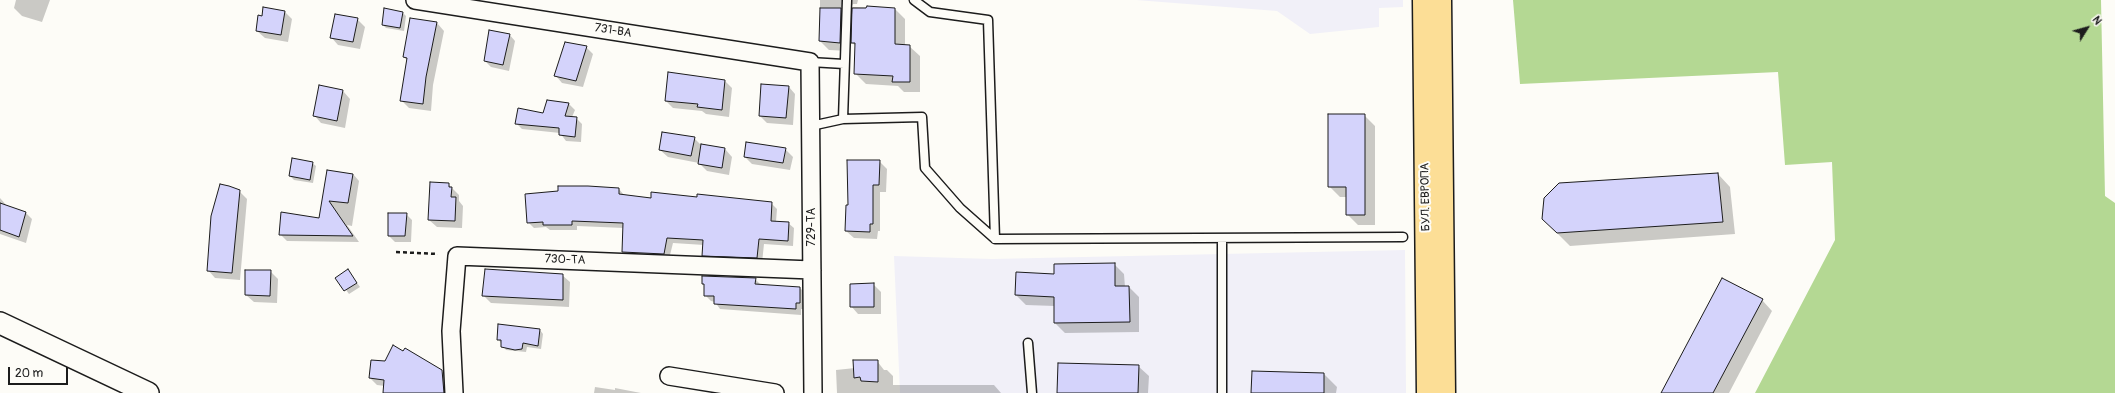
<!DOCTYPE html>
<html>
<head>
<meta charset="utf-8">
<style>
  body { margin:0 }
  #map { position:relative; width:2115px; height:393px; overflow:hidden; background:#fdfcf7; font-family:Pangolin,sans-serif }
  canvas { display:block }
  .north { position:absolute; left:2067px; top:8px; width:40px; height:40px; -webkit-text-stroke:3px #fdfcf7; paint-order:stroke; rotate:53deg; font-size:11px; font-weight:700; line-height:16px; text-align:center; color:#1c1c1c }
  .north::after { content:''; display:block; margin:auto; width:14px; height:18px; background:#1c1c1c; clip-path:polygon(50% 0,100% 100%,50% 72%,0 100%) }
  .scale { position:absolute; left:8px; top:367px; width:60px; height:18px; box-sizing:border-box; border:2px solid #1c1c1c; border-top:0; padding-left:5px; font-size:12px; line-height:14px; white-space:nowrap; color:#1c1c1c; -webkit-text-stroke:3px #fdfcf7; paint-order:stroke }
</style>
</head>
<body>
<div id="map">
<canvas width="2115" height="393"></canvas>
<div class="north">N</div>
<div class="scale">20 m</div>
</div>
<script>
const context = document.querySelector('canvas').getContext('2d');
context.lineJoin = 'round';
function fillPath(path, color) {
  context.fillStyle = color;
  context.fill(path, 'evenodd');
}
function shape(rows) {
  const path = new Path2D();
  for (const r of rows) {
    path.moveTo(r[0], r[1]);
    for (let i = 2; i < r.length; i += 2) path.lineTo(r[i], r[i + 1]);
  }
  return path;
}
function stroke(path, color, width, dash) {
  context.strokeStyle = color;
  context.lineWidth = width;
  context.lineCap = dash ? 'butt' : 'round';
  context.setLineDash(dash || []);
  context.stroke(path);
}
function drawText(font, color, halo, rows, align = 'center') {
  context.font = font + ' Pangolin,sans-serif';
  context.lineWidth = 4;
  context.setLineDash([]);
  context.textBaseline = 'middle';
  context.strokeStyle = halo;
  context.fillStyle = color;
  for (const [text, x, y, turn = 0] of rows) {
    context.save();
    context.translate(x, y);
    context.rotate((+turn || 0) * Math.PI / 180);
    context.textAlign = isNaN(turn) ? turn : align;
    if (halo) context.strokeText(text, 0, 0);
    context.fillText(text, 0, 0);
    context.restore();
  }
}
fillPath(shape([
  [1136,0,1403,0,1403,7,1379,8,1379,27,1310,34,1277,11],
  [1405,250,1406,393,900,393,894,256,992,259]
]), '#f1f0f8');
fillPath(shape([
  [1513,0,2101,0,2105,196,2115,203,2115,393,1755,393,1835,240,1832,162,1785,165,1778,72,1520,84]
]), '#b4d893');
fillPath(shape([
  [16,0,50,0,42,22,22,16,14,8],
  [820,0,858,0,857,4,853,4,850,9,849,51,829,50,820,41],
  [853,7,895,9,905,19,905,45,909,46,920,56,920,92,904,92,898,86,866,84,855,73,856,46,852,43],
  [285,12,292,19,288,42,265,38,257,31],
  [403,13,406,16,404,31,386,28,383,25],
  [357,19,365,27,360,49,338,45,331,37],
  [437,23,444,31,433,85,431,111,409,108,401,100,407,60,404,57],
  [509,34,515,41,509,71,491,67,485,61],
  [586,47,593,54,583,87,562,83,556,76],
  [669,74,725,81,732,88,729,117,706,114,702,111,673,108,666,101],
  [789,87,795,94,793,125,767,123,760,116],
  [343,91,350,99,345,128,321,123,314,115],
  [569,104,575,110,572,117,576,118,582,124,581,142,566,141,560,133,522,129,516,123],
  [1364,115,1375,126,1375,225,1358,225,1347,214,1347,197,1340,197,1329,186],
  [694,138,701,145,725,149,732,157,729,175,707,171,699,163,668,157,660,150],
  [785,149,793,157,790,170,752,164,745,157],
  [879,161,887,169,886,192,880,192,880,231,878,231,877,239,854,238,846,231,849,206],
  [312,163,316,166,313,183,294,180,290,176],
  [328,171,353,174,359,181,352,226,347,225,359,242,287,241,280,234,319,220],
  [1718,174,1730,187,1735,234,1570,246,1543,219],
  [448,184,459,195,459,201,463,206,462,228,437,227,429,220],
  [619,189,624,195,652,199,698,198,771,203,777,209,776,222,788,223,794,228,793,246,764,244,762,263,709,261,703,255,704,245,673,243,669,259,628,258,623,252,624,228,577,226,577,230,550,230,546,227,534,228,528,222],
  [239,191,247,199,240,280,215,278,208,270],
  [0,198,8,207,25,212,32,219,26,243,0,234],
  [406,214,412,220,411,242,395,242,389,236],
  [1114,264,1124,274,1125,287,1129,287,1139,297,1139,332,1065,333,1055,323,1055,306,1026,305,1016,295],
  [348,270,360,287,349,294,337,278],
  [270,271,278,279,277,303,254,302,246,295],
  [562,275,570,282,569,307,491,303,484,296],
  [755,279,761,285,800,288,806,294,806,309,801,309,801,315,720,309,715,302,711,301,705,295,705,286,703,284],
  [873,284,881,292,881,314,858,314,851,306],
  [1762,300,1772,311,1729,393,1663,393],
  [540,330,543,334,541,349,527,347,526,352,506,350,498,339],
  [405,349,442,372,450,379,451,393,384,393,385,386,377,385,370,378,386,362],
  [877,361,884,370,887,370,893,376,893,385,994,385,1001,393,837,393,836,370,855,368],
  [1138,366,1149,376,1148,393,1058,393],
  [1324,374,1337,387,1336,393,1252,393],
  [595,387,615,390,615,388,641,393,594,393]
]), '#0003');
const building = shape([
  [867,6,895,8,895,44,910,45,910,82,892,82,893,76,854,74,855,43,851,43,852,8,866,8,867,6],
  [263,7,285,11,281,35,256,31,258,15,262,16,263,7],
  [384,8,403,12,400,28,382,25,384,8],
  [820,8,841,8,840,43,819,41,820,8],
  [335,14,358,18,353,42,330,38,335,14],
  [410,18,437,22,426,77,423,104,400,101,407,58,403,57,410,18],
  [489,30,510,34,503,65,484,61,489,30],
  [565,42,587,46,576,81,554,76,565,42],
  [668,72,725,80,722,110,697,107,698,104,665,101,668,72],
  [761,84,789,86,786,118,759,116,761,84],
  [319,85,343,90,337,121,313,116,319,85],
  [547,100,569,103,565,116,577,117,575,137,559,135,559,128,515,124,518,108,543,113,547,100],
  [1328,114,1365,114,1365,215,1346,215,1346,187,1328,187,1328,114],
  [662,132,695,137,691,156,659,150,662,132],
  [746,142,786,148,783,163,744,157,746,142],
  [701,144,725,148,722,168,698,164,701,144],
  [292,158,313,162,310,180,289,176,292,158],
  [847,160,880,160,879,185,873,185,873,224,870,224,870,232,845,231,846,205,848,205,847,160],
  [327,170,353,174,348,203,329,201,353,236,279,235,281,212,319,218,327,170],
  [1718,173,1723,222,1557,233,1542,219,1544,198,1559,183,1718,173],
  [430,182,449,183,449,187,452,187,451,197,456,197,455,221,428,220,430,182],
  [220,184,229,186,240,190,232,273,207,271,211,216,220,184],
  [558,186,588,186,619,188,619,194,651,198,651,192,697,197,697,194,772,202,771,221,789,222,788,241,759,239,757,258,702,256,703,240,667,238,664,254,622,252,623,223,572,221,572,225,543,225,543,222,527,223,525,194,558,191,558,186],
  [0,203,26,212,19,237,0,230,0,203],
  [388,213,407,213,405,236,388,236,388,213],
  [1115,263,1115,286,1129,286,1130,322,1054,323,1054,297,1015,295,1016,272,1054,274,1054,264,1115,263],
  [348,269,357,283,344,291,335,278,348,269],
  [485,269,563,274,563,300,482,296,485,269],
  [245,270,271,270,270,296,245,295,245,270],
  [702,276,756,278,755,284,800,287,800,303,796,303,796,309,714,304,714,296,704,296,704,284,702,284,702,276],
  [1722,278,1763,299,1713,393,1661,393,1722,278],
  [874,283,874,307,850,307,850,284,874,283],
  [498,324,540,329,538,346,523,343,522,349,515,350,501,347,501,340,497,340,498,324],
  [393,345,403,351,405,348,442,370,444,393,383,393,384,380,369,378,371,360,385,361,393,345],
  [853,360,878,360,878,382,861,381,860,377,854,378,853,360],
  [1058,363,1139,365,1138,393,1057,393,1058,363],
  [1252,371,1324,373,1324,393,1251,393,1252,371]
]);
fillPath(building, '#d4d3fb');
stroke(building, '#1c1c1c', 1);
const service = shape([
  [847,0,843,119,922,117,925,168,960,208,995,239,1403,237],
  [914,0,930,12,988,20,995,239],
  [810,62,844,64],
  [811,126,843,119],
  [1028,343,1032,393],
  [1222,393,1222,238]
]);
const minor = shape([
  [415,0,810,62,813,393],
  [669,376,775,393],
  [454,393,451,331,457,256,812,270]
]);
const tertiary = shape([
  [0,323,148,393]
]);
const primary = shape([
  [1424,0,1428,393],
  [1440,0,1444,393]
]);
stroke(service, '#1c1c1c', 11);
stroke(minor, '#1c1c1c', 20);
stroke(tertiary, '#1c1c1c', 24);
stroke(primary, '#1c1c1c', 25);
stroke(shape([
  [396,252,438,254]
]), '#1c1c1c', 2.5, [4, 3]);
stroke(service, '#fdfcf7', 8);
stroke(minor, '#fdfcf7', 17);
stroke(tertiary, '#fdfcf7', 21);
stroke(primary, '#fcde96', 22);
drawText('12px', '#1c1c1c', '#fdfcf7', [
  ["731-ВА",613,31,9],
  ["БУЛ. ЕВРОПА",1426,197,-91],
  ["729-ТА",812,227,-90],
  ["730-ТА",565,260,2]
]);
</script>
</body>
</html>
